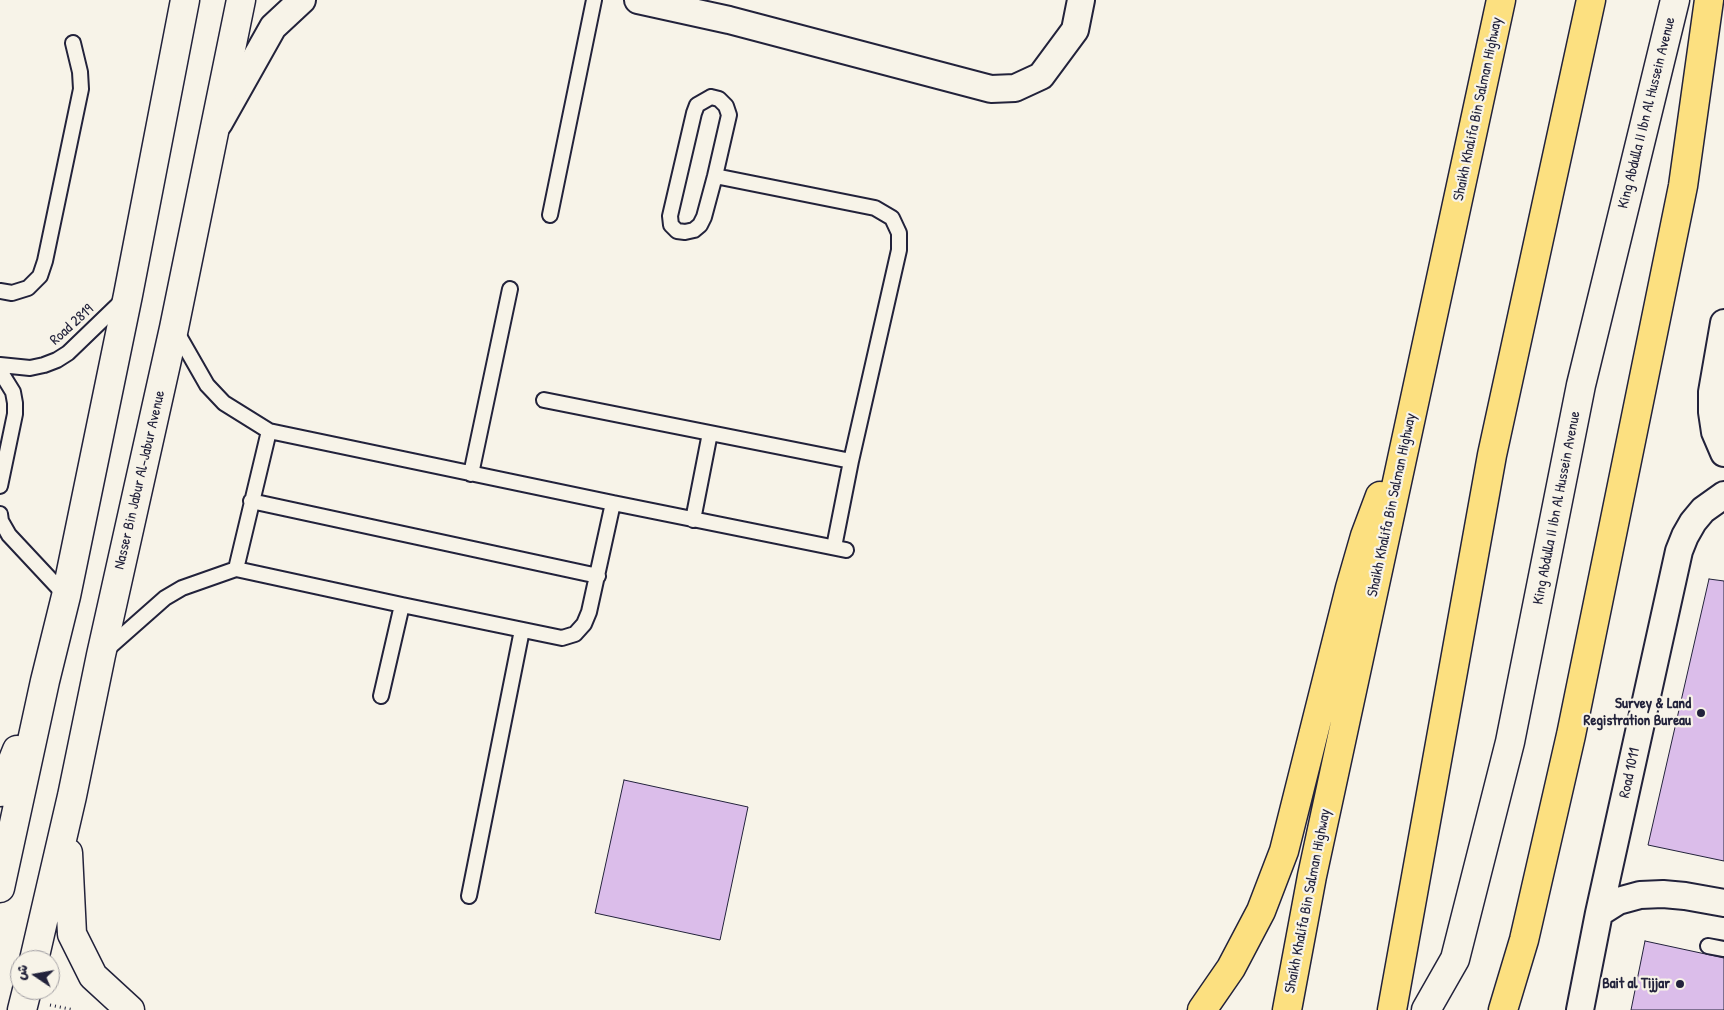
<!DOCTYPE html>
<html>
<head>
<meta charset="utf-8">
<style>
  body { margin:0 }
  #map { position:relative; width:1724px; height:1010px; overflow:hidden; background:#f7f3e8; font-family:"Patrick Hand","Playpen Sans Arabic",sans-serif }
  canvas { display:block }
  .north { position:absolute; left:10px; top:950px; width:50px; height:50px; box-sizing:border-box; background:#f7f3e8; border:1px solid #a29fa3; border-radius:50%; rotate:282deg; font-size:14px; font-weight:700; line-height:20px; text-align:center; color:#22223b }
  .north::after { content:''; display:block; margin:auto; width:18px; height:22px; background:#22223b; clip-path:polygon(50% 0,100% 100%,50% 72%,0 100%) }
</style>
</head>
<body>
<div id="map">
<canvas width="1724" height="1010"></canvas>
<div class="north">ش</div>
</div>
<script>
const context = document.querySelector('canvas').getContext('2d');
context.lineJoin = 'round';
function fillPath(path, color) {
  context.fillStyle = color;
  context.fill(path, 'evenodd');
}
function shape(rows) {
  const path = new Path2D();
  for (const r of rows) {
    path.moveTo(r[0], r[1]);
    for (let i = 2; i < r.length; i += 2) path.lineTo(r[i], r[i + 1]);
  }
  return path;
}
function stroke(path, color, width, dash) {
  context.strokeStyle = color;
  context.lineWidth = width;
  context.lineCap = dash ? 'butt' : 'round';
  context.setLineDash(dash || []);
  context.stroke(path);
}
function drawText(font, color, halo, rows, align = 'center') {
  context.font = font + ' "Patrick Hand",sans-serif';
  context.lineWidth = 4.5;
  context.setLineDash([]);
  context.textBaseline = 'middle';
  context.strokeStyle = halo;
  context.fillStyle = color;
  for (const [text, x, y, turn = 0] of rows) {
    context.save();
    context.translate(x, y);
    context.rotate((+turn || 0) * Math.PI / 180);
    context.textAlign = isNaN(turn) ? turn : align;
    if (halo) context.strokeText(text, 0, 0);
    context.fillText(text, 0, 0);
    context.restore();
  }
}
const building = shape([
  [1709,579,1724,581,1724,861,1648,845,1709,579],
  [624,780,748,807,720,940,595,913,624,780],
  [1645,941,1724,958,1724,1010,1631,1010,1645,941]
]);
fillPath(building, '#dbbdea');
stroke(building, '#22223b', 1);
const service = shape([
  [711,97,719,99,726,106,729,115,715,176,704,217,700,225,694,230,685,232,677,231,671,225,670,216,694,113,697,105,711,97],
  [715,176,875,208,892,218,899,233,899,250,851,461,834,547],
  [550,215,594,0],
  [0,291,12,293,28,288,40,276,45,261,81,89,80,72,73,43],
  [175,329,207,385,224,403,269,431,613,503,846,550],
  [0,365,30,368,44,365,57,360,68,353,123,300],
  [0,371,13,392,15,403,15,414,0,486],
  [544,400,851,461],
  [471,474,510,289],
  [251,501,598,576],
  [0,514,1,521,9,535,66,596],
  [693,520,710,433],
  [236,569,269,431],
  [105,651,165,598,182,588,236,569,402,605,562,638,575,634,584,624,589,612,613,503],
  [381,696,402,605],
  [469,896,522,630],
  [1708,946,1724,949]
]);
const minor = shape([
  [638,0,729,20,991,89,1015,88,1041,76,1075,30,1081,0],
  [219,123,273,27,302,0],
  [1724,323,1712,392,1712,412,1715,432,1724,453],
  [1599,913,1618,901,1640,895,1663,894,1685,896,1724,903],
  [1580,1010,1599,913,1679,551,1685,536,1693,522,1703,510,1724,495]
]);
const secondary = shape([
  [0,792,17,750],
  [68,853,72,934,93,976,130,1010],
  [0,888,45,681,66,596,128,295,185,0],
  [34,960,72,796,101,655,174,328,241,0],
  [22,1010,27,990],
  [1426,1010,1455,959,1510,742,1581,385,1675,0]
]);
const motorway = shape([
  [1202,1010,1231,968,1261,911,1284,851,1350,588,1365,536,1380,496],
  [1287,1010,1312,876,1501,0],
  [1392,1010,1492,455,1591,0],
  [1503,1010,1524,940,1571,735,1683,186,1709,0]
]);
stroke(service, '#22223b', 18);
stroke(minor, '#22223b', 30);
stroke(secondary, '#22223b', 31);
stroke(motorway, '#22223b', 31);
stroke(shape([
  [50,1005,74,1010]
]), '#22223b', 3, [1, 4]);
stroke(service, '#f7f3e8', 14);
stroke(minor, '#f7f3e8', 26);
stroke(secondary, '#f7f3e8', 28);
stroke(motorway, '#fce080', 28);
for (const [x, y, r, color] of [
  [1701,713,5,"#22223b"],
  [1680,984,5,"#22223b"]
]) {
  const dot = new Path2D();
  dot.arc(x, y, r, 0, 2 * Math.PI);
  context.fillStyle = color;
  context.fill(dot);
  stroke(dot, '#f7f3e8', 2);
}
drawText('15px', '#22223b', '#f7f3e8', [
  ["Shaikh Khalifa Bin Salman Highway",1478,109,-78],
  ["King Abdulla II Ibn Al Hussein Avenue",1647,113,-76],
  ["Road 2819",72,325,-42],
  ["Nasser Bin Jabur Al-Jabur Avenue",140,480,-77],
  ["Shaikh Khalifa Bin Salman Highway",1392,505,-78],
  ["King Abdulla II Ibn Al Hussein Avenue",1557,508,-79],
  ["Road 1011",1630,773,-78],
  ["Shaikh Khalifa Bin Salman Highway",1308,901,-79]
]);
drawText('bold 15px', '#22223b', '#f7f3e8', [
  ["Survey & Land",1691,704],
  ["Registration Bureau",1691,721],
  ["Bait al Tijjar",1670,984]
], 'right');
</script>
</body>
</html>
